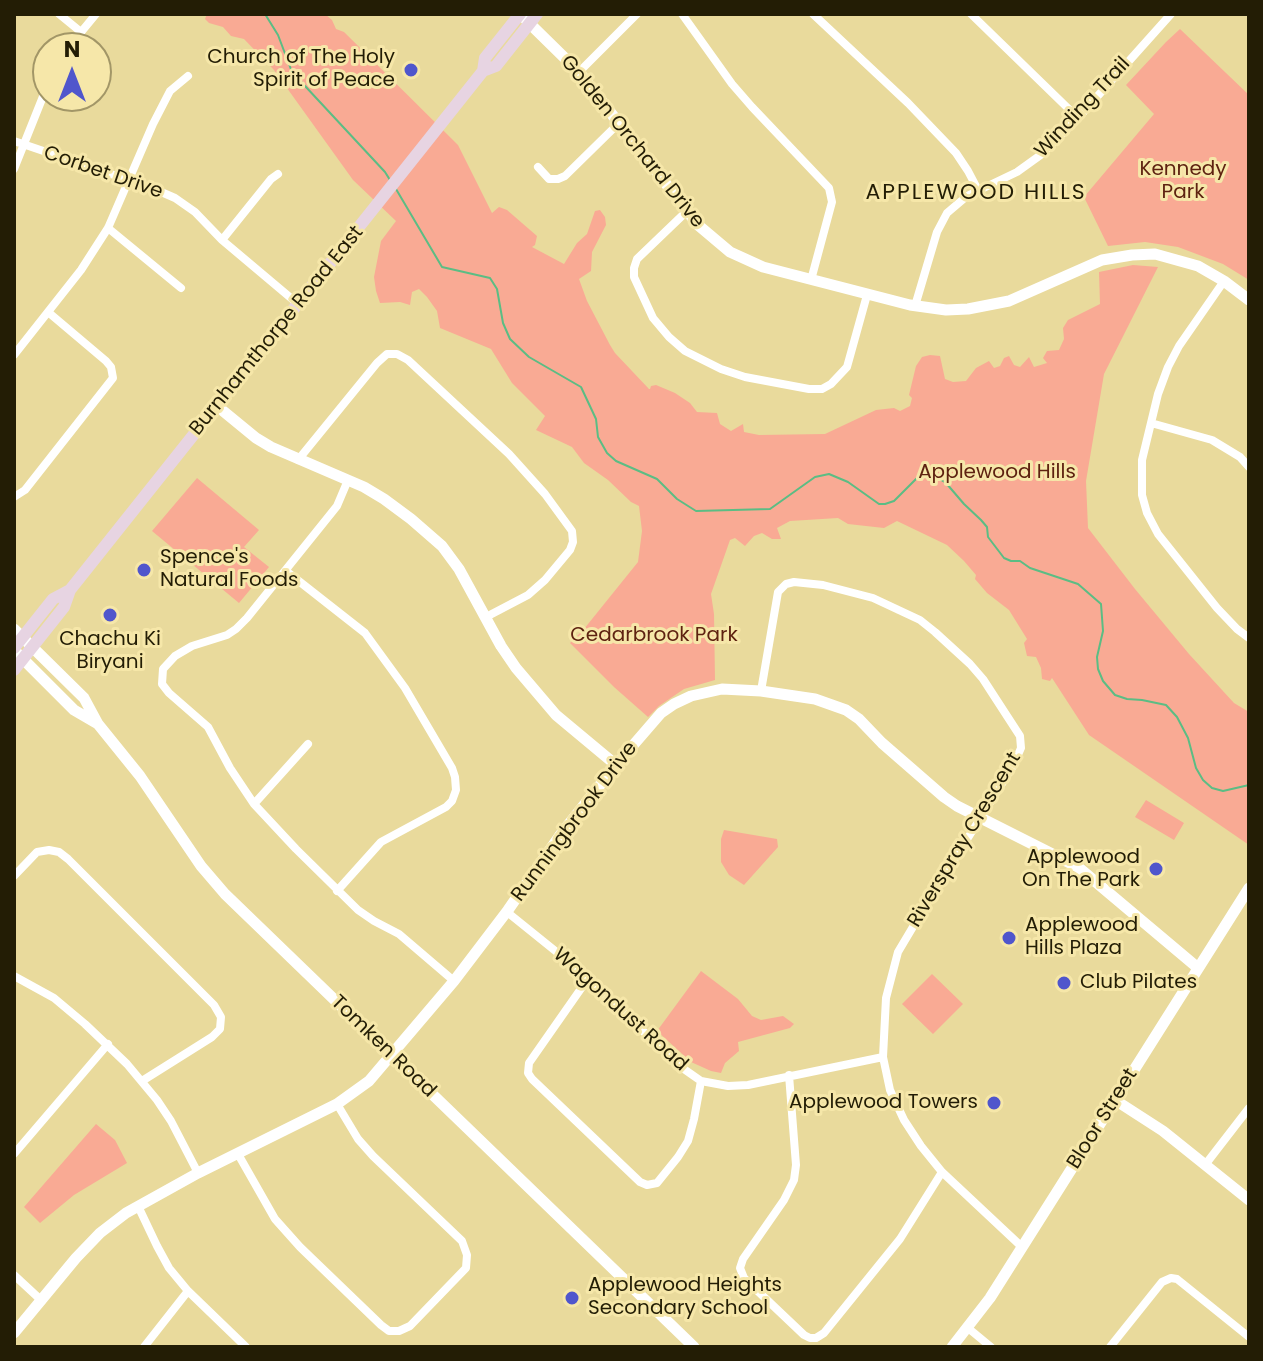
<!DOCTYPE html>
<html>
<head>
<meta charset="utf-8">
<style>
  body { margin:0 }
  #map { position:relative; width:1263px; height:1361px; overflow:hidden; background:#e9da9c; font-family:Poppins,sans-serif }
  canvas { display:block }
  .frame { position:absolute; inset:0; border:16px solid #231d05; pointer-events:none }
  .north { position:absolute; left:32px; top:32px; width:80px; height:80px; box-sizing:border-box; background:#f6e7a9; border:2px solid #a29667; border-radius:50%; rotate:0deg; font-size:22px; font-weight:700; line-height:32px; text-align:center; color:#231d05 }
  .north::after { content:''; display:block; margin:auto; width:28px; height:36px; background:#5056cc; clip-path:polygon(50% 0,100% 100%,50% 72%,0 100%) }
</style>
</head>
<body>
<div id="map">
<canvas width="1263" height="1361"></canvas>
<div class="frame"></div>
<div class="north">N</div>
</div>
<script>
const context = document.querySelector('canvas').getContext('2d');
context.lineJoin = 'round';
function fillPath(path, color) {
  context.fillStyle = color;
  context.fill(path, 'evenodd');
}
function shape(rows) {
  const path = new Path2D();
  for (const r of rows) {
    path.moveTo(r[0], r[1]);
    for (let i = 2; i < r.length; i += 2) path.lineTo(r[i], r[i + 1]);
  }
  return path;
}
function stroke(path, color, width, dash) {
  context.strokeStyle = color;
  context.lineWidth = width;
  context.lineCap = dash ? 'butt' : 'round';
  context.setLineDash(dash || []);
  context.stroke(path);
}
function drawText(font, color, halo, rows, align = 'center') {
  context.font = font + ' Poppins,sans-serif';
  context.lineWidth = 6;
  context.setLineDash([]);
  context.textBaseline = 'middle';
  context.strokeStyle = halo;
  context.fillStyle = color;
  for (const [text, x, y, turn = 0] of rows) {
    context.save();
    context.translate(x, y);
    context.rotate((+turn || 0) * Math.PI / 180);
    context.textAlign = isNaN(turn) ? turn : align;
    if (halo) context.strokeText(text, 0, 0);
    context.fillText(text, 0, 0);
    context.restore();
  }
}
fillPath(shape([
  [207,14,325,14,332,20,336,29,344,32,458,145,492,213,499,207,507,210,537,236,535,245,532,247,564,264,577,243,587,234,595,211,600,210,605,217,606,225,592,252,591,271,579,279,587,301,610,345,615,353,649,389,650,389,651,386,656,385,675,393,690,403,697,412,717,413,720,424,731,431,743,424,744,432,759,435,825,434,876,410,894,408,900,411,910,406,912,398,909,395,916,366,922,357,930,355,940,356,945,379,953,382,966,381,976,368,989,361,994,368,1000,366,1004,358,1009,356,1014,365,1020,367,1029,357,1034,367,1047,363,1043,358,1047,351,1059,350,1064,339,1063,328,1068,320,1100,304,1099,272,1133,265,1158,267,1104,374,1086,481,1088,528,1135,589,1189,654,1234,703,1249,712,1249,845,1089,735,1052,678,1050,681,1042,679,1041,668,1036,657,1027,656,1024,643,1027,639,1009,610,987,593,975,579,976,575,964,561,947,545,897,521,884,528,848,524,838,518,790,521,777,528,781,539,772,539,762,533,754,536,745,546,735,538,730,540,711,594,714,614,715,680,684,689,659,706,648,717,614,687,570,643,584,629,638,562,642,531,639,506,631,502,608,480,584,463,572,447,536,430,545,416,512,383,491,349,440,328,437,311,427,297,419,289,412,292,410,305,400,302,380,303,376,291,374,277,381,241,396,221,353,180,274,70,244,39,231,36,223,27,209,23,205,19],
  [1180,29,1249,95,1249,280,1223,264,1178,247,1145,242,1108,246,1084,197,1154,114,1126,85,1166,42],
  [197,478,259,530,244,547,269,567,239,603,152,531],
  [1146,800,1184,823,1174,840,1135,817],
  [724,830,777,839,778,847,744,885,729,875,721,862,721,839],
  [701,971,738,999,752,1016,761,1020,783,1016,794,1024,790,1028,738,1042,739,1051,725,1063,721,1073,711,1071,691,1062,657,1031],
  [932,974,963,1004,933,1034,902,1004],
  [96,1124,115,1140,127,1163,74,1195,40,1223,24,1207]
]), '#f9aa94');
stroke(shape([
  [265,14,278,35,292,72,385,172,390,180],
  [396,189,442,267,490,278,497,289,503,323,510,339,529,357,581,387,596,419,598,437,607,453,616,461,657,479,677,499,696,511,770,509,815,477,829,474,848,482,879,504,885,504,894,501,919,476,927,474,935,476,946,483,964,504,981,520,987,527,988,537,1004,558,1011,561,1020,561,1030,568,1078,584,1101,604,1103,631,1097,657,1098,669,1103,681,1115,695,1127,699,1142,700,1166,705,1177,717,1188,738,1196,768,1203,780,1212,788,1223,791,1249,785]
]), '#5bbd84', 2);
stroke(shape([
  [59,14,81,32],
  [682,14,732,84,752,107,829,188,832,202,811,280],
  [813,14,908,103,956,153,968,171,978,190],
  [971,14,1078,118],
  [68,48,96,14],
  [579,72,637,14],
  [14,141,152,188,175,198,195,212,222,240,298,304],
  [538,167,549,179,558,179,565,176,619,123],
  [14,169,48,84],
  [686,212,637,259,634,268,634,277,653,318,669,337,685,351,721,369,745,377,809,389,822,389,831,384,847,367,867,295],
  [108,228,181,288],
  [222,240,271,179,278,174],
  [1224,281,1179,346,1168,367,1158,394,1142,460,1142,495,1147,513,1158,534,1217,608,1237,629,1249,638],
  [915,306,937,232,947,213,967,196,1017,172,1042,154,1078,118,1171,14],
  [14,355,81,270,108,228,153,124,170,91,188,76],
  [1151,423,1212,440,1240,457,1249,467],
  [298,460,377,363,387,354,397,354,408,360,509,454,545,494,572,531,573,542,570,550,545,580,528,595,486,617],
  [348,480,337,506,247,618,236,629,227,635,192,646,175,656,163,669,162,684,169,693,208,727,230,768,254,804,296,849,358,910,374,921,399,934,454,981],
  [14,497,25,490,113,378,111,367,106,361,48,312],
  [286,571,365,633,405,688,452,768,455,777,456,790,452,801,446,807,381,842,337,891],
  [761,691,778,592,786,584,794,582,823,585,873,598,920,620,935,632,970,664,983,679,1020,736,1021,748,1013,766,929,900,898,952,886,998,883,1057,890,1090,904,1120,921,1146,942,1172,1022,1247],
  [254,804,308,744],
  [14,876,37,852,49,850,59,852,68,859,214,1005,221,1017,220,1029,212,1037,142,1081],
  [507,912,574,966,681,1067,701,1081,728,1086,748,1085,883,1057],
  [14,976,54,998,85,1024,127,1064,157,1100,171,1121,198,1173],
  [587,980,529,1063,528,1073,532,1079,640,1182,647,1185,657,1183,678,1157,688,1141,694,1119,701,1081],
  [789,1075,796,1165,794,1180,784,1200,743,1259,740,1268,744,1278,804,1335,810,1338,816,1338,824,1333,900,1239,942,1172],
  [14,1154,108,1044],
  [238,1154,275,1219,300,1247,381,1325,389,1331,399,1331,410,1326,466,1268,467,1255,462,1241,373,1156,358,1139,337,1104],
  [1205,1165,1249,1108],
  [138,1206,157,1246,169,1268,188,1291,246,1347],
  [14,1275,42,1301],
  [968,1328,991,1347],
  [144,1347,188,1291],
  [1110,1347,1162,1282,1171,1278,1177,1279,1249,1337]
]), '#fff', 8);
stroke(shape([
  [526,20,579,72,698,225,730,252,763,267,910,305,946,310,968,309,1009,301,1102,260,1132,255,1155,254,1198,266,1224,281,1249,300],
  [217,406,256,438,271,447,364,487,384,499,411,519,442,546,459,569,501,646,516,668,556,715,616,765],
  [14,629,84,698,98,724,140,776,201,866,225,894,694,1347],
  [14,650,74,710,98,724],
  [1115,1100,1163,1131,1249,1200],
  [14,1333,76,1258,100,1233,126,1213,198,1173,337,1104,369,1081,454,981,508,910,561,834,616,765,661,713,674,704,691,696,722,689,761,691,815,699,846,710,859,719,882,743,944,797,957,806,1078,867,1198,968],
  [952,1347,990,1298,1249,888]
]), '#fff', 11);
stroke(shape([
  [483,71,496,66,537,14],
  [14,648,53,599,70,590],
  [14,670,64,607,70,590,483,71,485,58,520,14]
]), '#e7d4e2', 12);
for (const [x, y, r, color] of [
  [411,70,8,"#5056cc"],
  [144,570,8,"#5056cc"],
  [110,615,8,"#5056cc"],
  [1156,869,8,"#5056cc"],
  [1009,938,8,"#5056cc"],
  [1064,983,8,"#5056cc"],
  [994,1103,8,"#5056cc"],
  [572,1298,8,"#5056cc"]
]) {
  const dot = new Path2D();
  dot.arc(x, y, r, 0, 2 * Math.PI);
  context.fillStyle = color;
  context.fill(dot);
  stroke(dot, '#f6e7a9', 3);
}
drawText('20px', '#231d05', '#f6e7a9', [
  ["Church of The Holy",395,58,"right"],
  ["Spirit of Peace",395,81,"right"],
  ["Spence's",160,558],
  ["Natural Foods",160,581],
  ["Chachu Ki",110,640,"center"],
  ["Biryani",110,663,"center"],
  ["Applewood",1140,858,"right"],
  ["On The Park",1140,881,"right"],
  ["Applewood",1025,926],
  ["Hills Plaza",1025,949],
  ["Club Pilates",1080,983],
  ["Applewood Towers",978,1103,"right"],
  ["Applewood Heights",588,1286],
  ["Secondary School",588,1309]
], 'left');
drawText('20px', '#231d05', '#f6e7a9', [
  ["Winding Trail",1083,108,-47],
  ["Golden Orchard Drive",632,142,51],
  ["Corbet Drive",103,173,19],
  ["Burnhamthorpe Road East",277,331,-51],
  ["Runningbrook Drive",575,822,-53],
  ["Riverspray Crescent",965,840,-59],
  ["Wagondust Road",620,1010,42],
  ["Tomken Road",383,1047,44],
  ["Bloor Street",1103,1119,-58]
]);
drawText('20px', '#5e2211', '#f6e7a9', [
  ["Kennedy",1183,170],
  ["Park",1183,193],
  ["Applewood Hills",997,473],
  ["Cedarbrook Park",654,636]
]);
context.letterSpacing = '2px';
drawText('22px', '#231d05', '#f6e7a9', [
  ["APPLEWOOD HILLS",976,193]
]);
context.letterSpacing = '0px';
</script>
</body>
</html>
